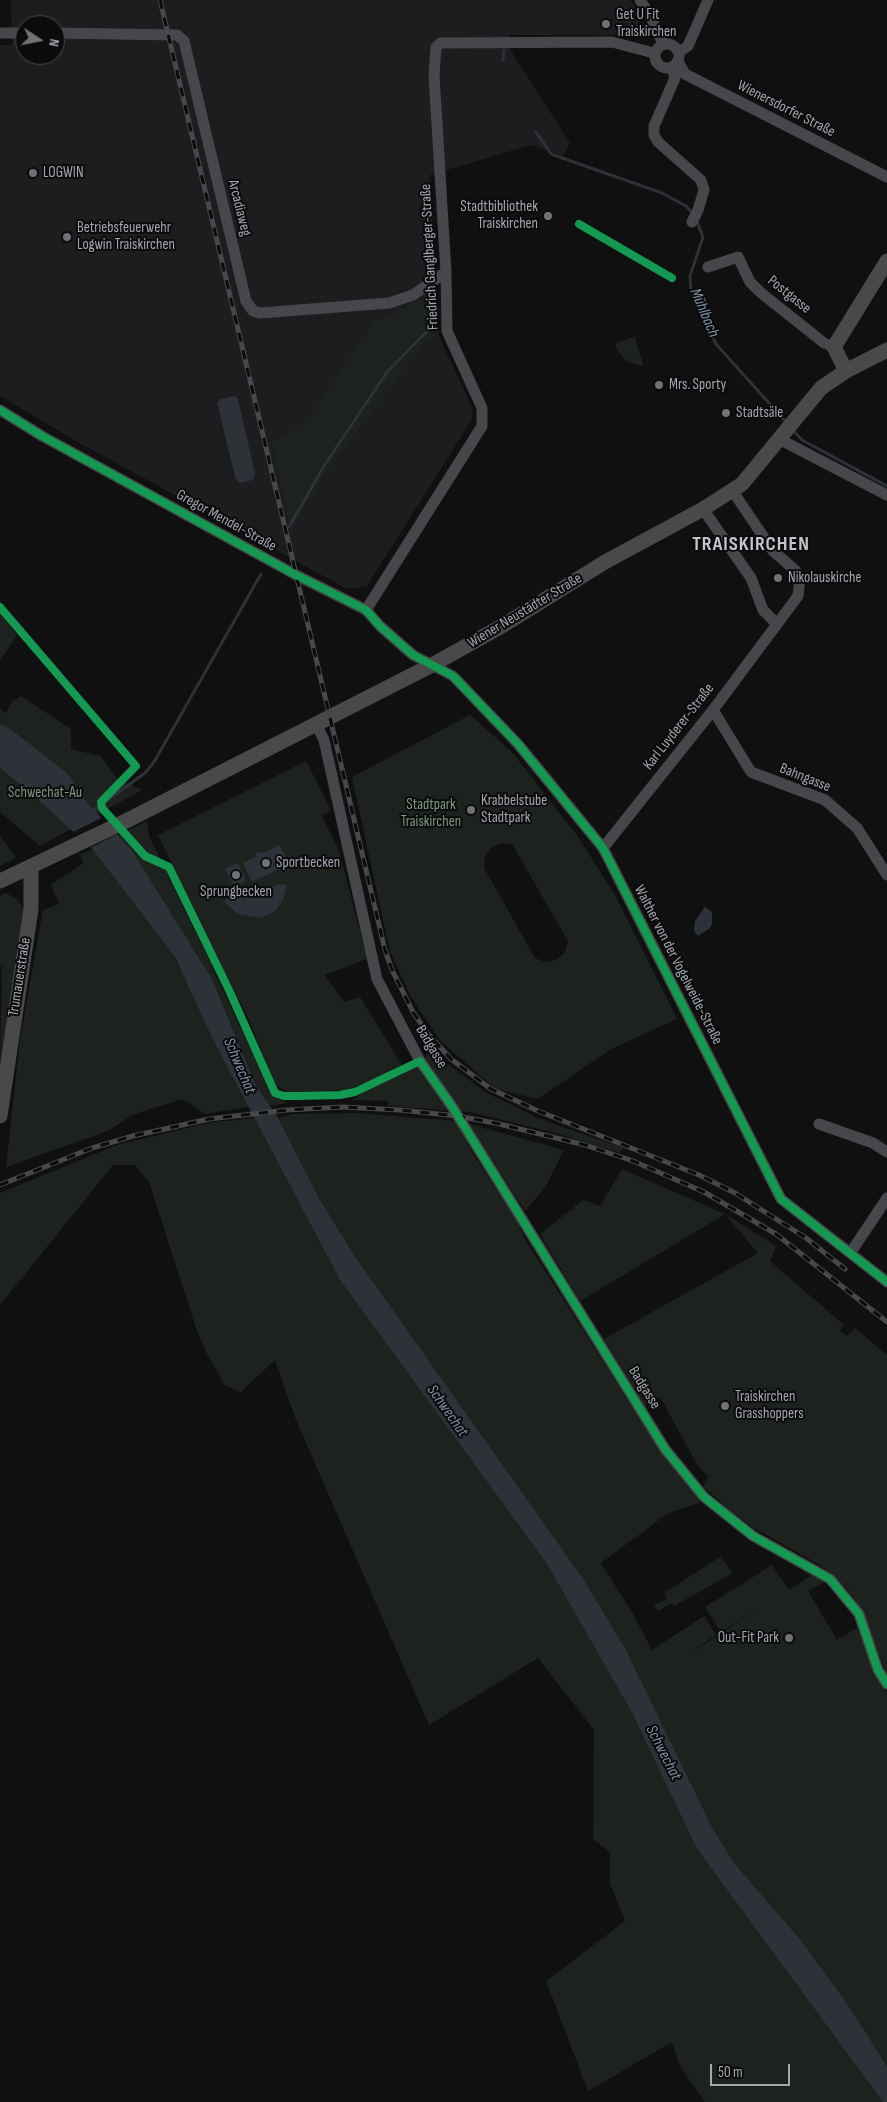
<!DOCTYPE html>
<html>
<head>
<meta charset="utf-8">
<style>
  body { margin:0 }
  #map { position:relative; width:887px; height:2102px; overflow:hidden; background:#101011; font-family:"Sofia Sans Condensed",sans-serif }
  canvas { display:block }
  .north { position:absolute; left:15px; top:15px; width:50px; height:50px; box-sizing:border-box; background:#0b0b0c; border:1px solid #48494e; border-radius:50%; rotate:101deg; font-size:14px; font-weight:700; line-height:20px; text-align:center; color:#a3a6b0 }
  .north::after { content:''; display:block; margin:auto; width:18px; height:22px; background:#707278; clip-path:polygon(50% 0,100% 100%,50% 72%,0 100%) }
  .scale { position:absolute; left:710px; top:2064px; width:80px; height:22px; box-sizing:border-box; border:2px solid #a3a6b0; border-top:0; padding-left:6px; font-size:15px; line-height:18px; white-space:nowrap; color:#a3a6b0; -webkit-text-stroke:4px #0b0b0c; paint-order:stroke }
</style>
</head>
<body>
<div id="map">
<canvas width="887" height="2102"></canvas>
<div class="north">N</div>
<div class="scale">50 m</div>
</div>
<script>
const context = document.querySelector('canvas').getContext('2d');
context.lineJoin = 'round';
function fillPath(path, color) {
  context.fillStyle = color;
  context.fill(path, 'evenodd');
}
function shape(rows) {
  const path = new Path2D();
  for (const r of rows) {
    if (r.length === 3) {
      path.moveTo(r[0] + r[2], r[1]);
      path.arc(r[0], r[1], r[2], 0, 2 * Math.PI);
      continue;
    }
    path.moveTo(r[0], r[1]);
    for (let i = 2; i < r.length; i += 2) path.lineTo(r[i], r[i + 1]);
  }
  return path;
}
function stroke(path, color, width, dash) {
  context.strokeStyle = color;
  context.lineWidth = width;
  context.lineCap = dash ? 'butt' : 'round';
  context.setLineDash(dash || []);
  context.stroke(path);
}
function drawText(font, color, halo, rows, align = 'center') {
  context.font = font + ' "Sofia Sans Condensed",sans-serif';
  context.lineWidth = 4;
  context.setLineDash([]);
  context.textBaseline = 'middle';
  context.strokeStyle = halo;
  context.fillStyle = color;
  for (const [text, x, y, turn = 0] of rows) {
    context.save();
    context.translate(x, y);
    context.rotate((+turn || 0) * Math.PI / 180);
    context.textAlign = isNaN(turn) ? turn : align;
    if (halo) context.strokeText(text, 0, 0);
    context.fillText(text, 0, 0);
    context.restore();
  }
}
fillPath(shape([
  [11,0,631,0,637,10,639,29,632,35,510,35,511,51,570,143,563,156,531,145,430,175,439,337,473,409,471,421,367,586,347,589,76,441,0,396,0,45,12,45],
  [25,25,55,25,55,55,25,55]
]), '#1d1d1f');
fillPath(shape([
  [422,297,433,337,427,340,328,470,290,530,272,442,304,423,375,320,394,315],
  [635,337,643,365,641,366,626,361,615,347,617,342],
  [0,613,17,635,0,661],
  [21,696,71,729,71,749,100,756,118,779,142,790,40,846,0,812,0,709,6,713,12,702],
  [470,715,511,751,579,838,616,897,677,1019,611,1049,538,1099,496,1089,441,1042,411,997,390,952,352,777],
  [501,843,512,844,568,941,565,952,556,960,545,962,535,958,484,868,485,857,491,848],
  [306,761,331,810,322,816,339,851,367,959,325,975,344,1002,360,997,403,1067,348,1090,288,1092,275,1085,248,1017,219,961,211,965,272,1094,287,1103,270,1106,258,1088,212,979,205,968,185,977,214,1042,248,1107,205,1114,182,1099,132,1115,108,1131,6,1167,20,1040,43,910,59,904,51,885,83,863,80,854,93,850,175,957,182,973,202,963,131,849,118,835,147,821,149,836,209,960,217,957,158,835],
  [0,835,16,858,0,866],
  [6,893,17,899,24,910,0,1064,2,963,0,970,0,896],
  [430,1051,487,1093,540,1119,623,1148,620,1153,552,1132,470,1112,388,1106,388,1101,353,1100,365,1090,419,1065],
  [357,1113,456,1121,473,1154,516,1219,526,1241,659,1449,701,1502,667,1514,601,1563,633,1614,652,1650,704,1616,716,1635,683,1658,765,1605,721,1632,705,1607,772,1565,789,1590,813,1574,824,1582,808,1591,837,1640,857,1628,887,1693,887,2066,848,2005,804,1944,734,1863,712,1827,626,1650,584,1580,354,1255,319,1198,278,1118,292,1114],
  [254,1118,340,1280,547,1564,631,1711,697,1849,883,2102,705,2102,681,2068,672,2042,588,2091,546,1981,625,1921,610,1884,610,1852,593,1839,594,1730,538,1658,429,1725,296,1420,275,1360,240,1393,225,1385,206,1352,196,1328,149,1182,135,1165,113,1165,0,1305,0,1193,117,1145,208,1123],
  [469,1124,564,1150,546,1186,525,1211],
  [622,1169,725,1214,776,1246,770,1261,844,1325,840,1330,847,1336,855,1328,887,1355,887,1675,861,1609,848,1590,820,1565,757,1530,730,1511,703,1486,709,1477,698,1466,660,1397,645,1406,604,1339,758,1253,725,1214,580,1301,540,1234,583,1200,600,1206],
  [720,1557,733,1573,674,1606,672,1603,658,1611,654,1606,667,1598,664,1593]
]), '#1d221e');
fillPath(shape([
  [235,396,238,399,255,474,253,480,240,483,236,480,217,403,221,399],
  [0,724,10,729,67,773,88,804,131,849,212,979,257,1087,278,1118,319,1198,354,1255,584,1580,626,1650,712,1827,734,1863,804,1944,848,2005,887,2066,887,2102,883,2102,697,1849,631,1711,547,1564,340,1280,214,1042,175,957,93,850,29,791,0,768],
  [280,845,289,864,252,882,243,863,255,857,256,852,263,853],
  [238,863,246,881,234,887,225,869],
  [279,884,287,885,283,900,274,912,260,918,238,914,224,901,235,895,242,897,247,890,253,890,257,895],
  [705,907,712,912,712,924,710,928,698,936,694,931,695,921]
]), '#2c3238');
fillPath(shape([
  [103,817,119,833,88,849,71,833]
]), '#101011');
stroke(shape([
  [503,60,504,50],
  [536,132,551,154,662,193,686,206,693,214],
  [696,219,703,237,690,276,691,291,699,309,716,344,786,422],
  [792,429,802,440,887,486],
  [289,527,324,466,387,372,427,331],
  [91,812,145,773,154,762,261,574]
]), '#2c3238', 3);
stroke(shape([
  [640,0,650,15,663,44],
  [0,33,25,33],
  [55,33,177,35,184,41,246,301,253,311,260,313,389,303,413,295,446,272],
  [667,56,12],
  [679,52,688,46,708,0],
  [678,61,685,74,887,177],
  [672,68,675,78,654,126,654,135,658,142,701,180,704,190,698,210,692,222],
  [708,267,738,257,750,282,760,292,824,343,834,347],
  [0,410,42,436,296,575,366,610,380,626,413,655,453,676,518,744,603,848,781,1199,887,1282],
  [779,439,887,495],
  [703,509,751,578,763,610,777,624],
  [366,610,482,426,482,408,447,331,446,272,434,75,436,47,441,43,612,42,654,53],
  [713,710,751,772,825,800,857,828,887,875],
  [316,724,324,740,377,979,420,1061,451,1105,665,1449,704,1497,753,1536,830,1579,859,1614,878,1670,887,1684],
  [603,848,713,710,798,596,800,577,796,571,773,551,732,490],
  [819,1124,873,1143,887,1152],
  [851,1252,887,1198]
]), '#46474a', 11);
stroke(shape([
  [846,371,834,347,887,261],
  [0,881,126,821,432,665,502,626,605,562,703,509,742,484,821,388,846,371,887,350],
  [0,1116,31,909,31,867]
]), '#49494c', 15);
const rail = shape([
  [160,0,385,950,392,970,413,1012,428,1034,451,1059,491,1089,538,1111,699,1175,735,1193,806,1238,845,1269],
  [0,1185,92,1148,133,1136,209,1119,287,1110,343,1107,400,1110,457,1116,495,1123,585,1145,633,1161,704,1192,776,1234,887,1322]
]);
stroke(rail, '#48484c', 5);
stroke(rail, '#0b0b0c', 3, [9]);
stroke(shape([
  [579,224,672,278],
  [0,410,42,436,296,575,366,610,380,626,413,655,453,676,518,744,603,848,781,1199,887,1282],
  [0,607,136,766,101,802,102,808,145,856,169,867,229,990,275,1093,284,1096,297,1096,340,1095,355,1092,420,1061,451,1105,665,1449,704,1497,753,1536,830,1579,859,1614,878,1670,887,1684]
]), '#139951', 8);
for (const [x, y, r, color] of [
  [606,24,5,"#707278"],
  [33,173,5,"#707278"],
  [548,216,5,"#707278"],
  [67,237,5,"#707278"],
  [659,385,5,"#707278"],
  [726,413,5,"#707278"],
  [778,578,5,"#707278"],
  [471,810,5,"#707278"],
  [266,863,5,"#707278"],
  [236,875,5,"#707278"],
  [725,1406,5,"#707278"],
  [789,1638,5,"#707278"]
]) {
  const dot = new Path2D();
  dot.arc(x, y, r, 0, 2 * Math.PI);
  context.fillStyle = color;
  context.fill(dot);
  stroke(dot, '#0b0b0c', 2);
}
drawText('15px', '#a3a6b0', '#0b0b0c', [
  ["Get U Fit",616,15],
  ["Traiskirchen",616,32],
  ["LOGWIN",43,173],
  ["Stadtbibliothek",538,207,"right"],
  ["Traiskirchen",538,224,"right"],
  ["Betriebsfeuerwehr",77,228],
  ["Logwin Traiskirchen",77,245],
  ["Mrs. Sporty",669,385],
  ["Stadtsäle",736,413],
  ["Nikolauskirche",788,578],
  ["Krabbelstube",481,801],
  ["Stadtpark",481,818],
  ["Sportbecken",276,863],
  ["Sprungbecken",236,892,"center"],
  ["Traiskirchen",735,1397],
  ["Grasshoppers",735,1414],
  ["Out-Fit Park",779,1638,"right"]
], 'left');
drawText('15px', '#a3a6b0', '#0b0b0c', [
  ["Wienersdorfer Straße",786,109,27],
  ["Arcadiaweg",239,208,76],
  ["Friedrich Ganglberger-Straße",430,257,-93],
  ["Postgasse",789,295,39],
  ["Gregor Mendel-Straße",226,521,29],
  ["Wiener Neustädter Straße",525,611,-31],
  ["Karl Luyderer-Straße",679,727,-52],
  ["Bahngasse",805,778,22],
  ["Walther von der Vogelweide-Straße",678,965,63],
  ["Trumauerstraße",20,977,-81],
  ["Badgasse",431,1047,59],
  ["Badgasse",644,1388,58]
]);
drawText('15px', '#7c9981', '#0b0b0c', [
  ["Schwechat-Au",45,793],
  ["Stadtpark",431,805],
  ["Traiskirchen",431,822]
]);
drawText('italic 16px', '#7e90a7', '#0b0b0c', [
  ["Mühlbach",704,313,67],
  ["Schwechat",239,1066,67],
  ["Schwechat",447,1411,55],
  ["Schwechat",663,1753,63]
]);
context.letterSpacing = '1px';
drawText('bold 20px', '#c3c5cd', '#0b0b0c', [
  ["TRAISKIRCHEN",751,545]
]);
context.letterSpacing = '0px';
</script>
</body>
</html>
